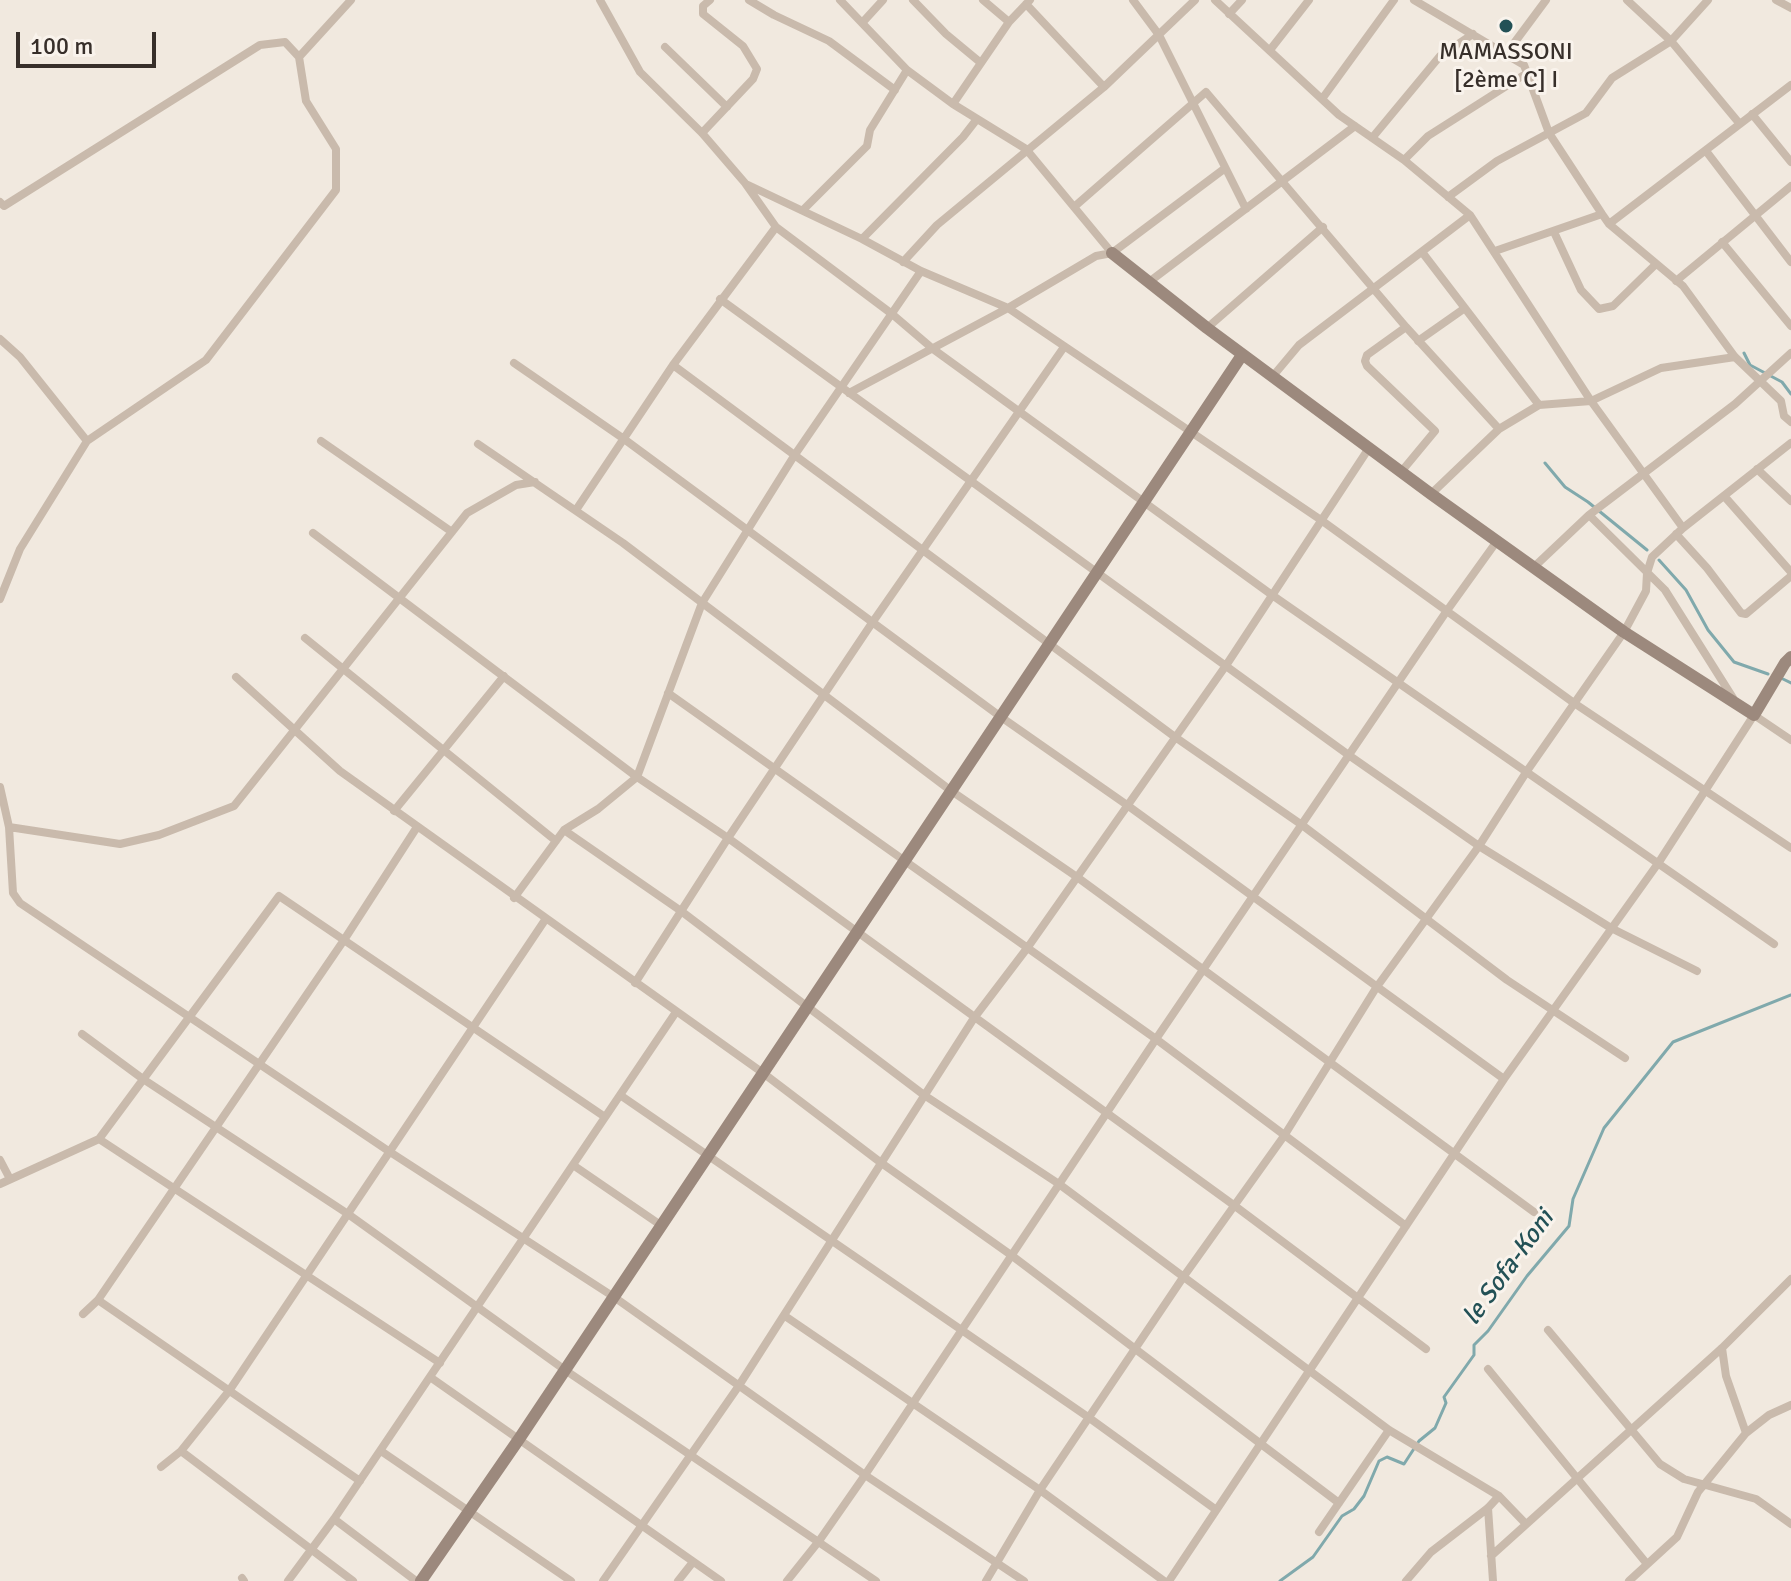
<!DOCTYPE html>
<html>
<head>
<meta charset="utf-8">
<style>
  body { margin:0 }
  #map { position:relative; width:1791px; height:1581px; overflow:hidden; background:#f1e9df; font-family:Signika,sans-serif }
  canvas { display:block }
  .scale { position:absolute; left:16px; top:32px; width:140px; height:36px; box-sizing:border-box; border:4px solid #372f2a; border-top:0; padding-left:10px; font-size:24px; line-height:28px; white-space:nowrap; color:#372f2a; -webkit-text-stroke:6px #f9f3ec; paint-order:stroke }
</style>
</head>
<body>
<div id="map">
<canvas width="1791" height="1581"></canvas>
<div class="scale">100 m</div>
</div>
<script>
const context = document.querySelector('canvas').getContext('2d');
context.lineJoin = 'round';
function shape(rows) {
  const path = new Path2D();
  for (const r of rows) {
    path.moveTo(r[0], r[1]);
    for (let i = 2; i < r.length; i += 2) path.lineTo(r[i], r[i + 1]);
  }
  return path;
}
function stroke(path, color, width, dash) {
  context.strokeStyle = color;
  context.lineWidth = width;
  context.lineCap = dash ? 'butt' : 'round';
  context.setLineDash(dash || []);
  context.stroke(path);
}
function drawText(font, color, halo, rows, align = 'center') {
  context.font = font + ' Signika,sans-serif';
  context.lineWidth = 6;
  context.setLineDash([]);
  context.textBaseline = 'middle';
  context.strokeStyle = halo;
  context.fillStyle = color;
  for (const [text, x, y, turn = 0] of rows) {
    context.save();
    context.translate(x, y);
    context.rotate((+turn || 0) * Math.PI / 180);
    context.textAlign = isNaN(turn) ? turn : align;
    if (halo) context.strokeText(text, 0, 0);
    context.fillText(text, 0, 0);
    context.restore();
  }
}
stroke(shape([
  [1744,353,1750,365,1782,382,1791,394],
  [1545,463,1565,487,1588,502,1647,550],
  [1659,560,1686,590,1708,630,1734,662,1768,674],
  [1783,679,1791,683],
  [1280,1581,1313,1557,1342,1516,1354,1509,1364,1496,1379,1461,1387,1457,1404,1464,1419,1441,1435,1428,1446,1403,1444,1397,1474,1355,1474,1345,1488,1331,1527,1276,1569,1226,1573,1199,1604,1128,1673,1042,1791,995]
]), '#80a9ac', 3);
stroke(shape([
  [600,0,640,72,702,133,745,183,776,227,892,314,933,349,1272,595,1774,944],
  [749,0,774,15,829,41,895,90],
  [840,0,907,70,953,104,1026,149,1112,253],
  [913,0,946,34,981,63],
  [983,0,1009,22],
  [1133,0,1159,35,1246,209],
  [1215,0,1339,115,1404,160,1470,215,1591,401,1683,528],
  [1414,0,1524,65,1549,133,1602,214,1609,224,1683,286,1735,357,1781,401,1784,416,1791,422],
  [1627,0,1671,41,1739,123],
  [1776,0,1791,8],
  [1026,4,1104,87],
  [1229,14,1242,0],
  [862,23,883,0],
  [665,47,727,107],
  [1270,50,1309,0],
  [1506,54,1546,0],
  [1322,99,1394,0],
  [953,104,1009,22,1030,0],
  [1752,114,1791,162],
  [702,133,753,79,757,69,743,46,703,14,703,6,710,0],
  [1372,138,1440,56,1473,34],
  [1706,151,1791,262],
  [1404,160,1428,136,1527,73],
  [746,184,862,239,921,271,1008,308,1321,520,1574,703,1791,848],
  [1448,197,1497,161,1586,113,1612,78,1671,41,1708,0],
  [0,202,4,206,260,45,285,42,299,57],
  [1074,207,1206,92,1406,327,1499,429],
  [803,210,867,146,870,130,907,70],
  [1609,224,1791,85],
  [1554,232,1581,290,1599,309,1613,306,1656,264],
  [862,239,963,137,977,119],
  [1722,242,1791,326],
  [1495,251,1602,214],
  [1422,252,1539,405],
  [903,262,937,225,1104,87,1195,0],
  [1676,281,1791,186],
  [1149,282,1355,126],
  [720,299,1350,756,1479,846,1611,928,1697,971],
  [1207,328,1323,227],
  [0,339,20,357,87,441],
  [1418,341,1465,308],
  [514,363,624,439,1001,717,1127,805,1504,1079],
  [673,365,1175,737,1302,825,1507,980,1625,1058],
  [1273,376,1299,345,1470,215],
  [849,393,1008,308,1096,256,1112,253,1224,169],
  [321,441,452,532],
  [478,444,623,543,950,790,1077,877,1534,1212],
  [1757,469,1791,501],
  [1401,472,1435,431,1367,366,1365,361,1367,355,1406,327],
  [1431,494,1499,429,1539,405,1591,401,1661,368,1735,357],
  [1725,497,1791,572],
  [576,510,673,365,776,227],
  [1589,515,1665,590,1733,698],
  [313,533,637,777,728,838,1235,1206,1426,1349],
  [1676,534,1707,568,1741,613,1746,614,1791,576],
  [1534,567,1589,515,1735,404,1791,353],
  [0,599,20,549,87,441,206,360,336,190,336,149,306,101,299,57,351,0],
  [305,638,556,841],
  [236,677,340,771,763,1073,880,1162,1011,1255,1339,1503],
  [668,693,1156,1039,1406,1226],
  [0,787,9,827,13,893,20,903,390,1152,614,1297,865,1475,1024,1581],
  [394,811,504,676],
  [9,827,120,844,159,835,234,806,467,513,516,485,535,482],
  [564,830,681,911,924,1095,1059,1184,1389,1430,1499,1496,1525,1523],
  [514,898,564,830,598,809,637,777,702,603,794,456,921,271],
  [635,983,728,838,872,623,1064,347],
  [82,1034,143,1079,348,1214,565,1370,876,1581],
  [620,1095,1088,1417,1215,1509],
  [99,1139,440,1363],
  [0,1160,10,1179],
  [573,1165,662,1226],
  [0,1184,99,1139,279,896,605,1117],
  [98,1300,360,1481],
  [83,1314,98,1300,344,940,417,827],
  [785,1316,1040,1490,1164,1581],
  [1548,1330,1660,1464,1684,1479,1756,1499,1791,1524],
  [1722,1348,1726,1376,1746,1433],
  [1488,1369,1647,1564],
  [430,1377,721,1581],
  [181,1451,353,1581],
  [381,1451,571,1581],
  [161,1467,181,1451,229,1391,545,920],
  [1488,1508,1493,1581],
  [334,1519,416,1581],
  [1319,1532,1389,1430],
  [1491,1556,1722,1348,1791,1279],
  [242,1578,244,1581],
  [288,1581,334,1519,676,1012],
  [603,1581,738,1387,974,1018,1028,947,1227,664,1369,448],
  [678,1581,693,1562],
  [787,1581,819,1541,865,1475,1156,1039,1446,612,1497,541],
  [986,1581,1040,1490,1184,1276,1284,1136,1376,988,1479,846,1527,771,1624,632,1646,591,1647,573,1652,557,1683,528,1791,443],
  [1169,1581,1504,1079,1659,862,1754,715,1791,740],
  [1406,1581,1431,1552,1488,1508,1499,1496],
  [1629,1581,1677,1537,1698,1492,1746,1433,1769,1415,1791,1405]
]), '#c9baac', 8);
stroke(shape([
  [1112,253,1207,328,1431,494,1624,632,1754,715,1785,663,1791,657],
  [421,1581,519,1439,1242,355]
]), '#9c897d', 12);
for (const [x, y, r, color] of [
  [1506,26,8,"#235156"]
]) {
  const dot = new Path2D();
  dot.arc(x, y, r, 0, 2 * Math.PI);
  context.fillStyle = color;
  context.fill(dot);
  stroke(dot, '#f9f3ec', 3);
}
drawText('24px', '#372f2a', '#f9f3ec', [
  ["MAMASSONI",1506,53],
  ["[2ème C] I",1506,81]
]);
drawText('italic 26px', '#235156', '#f9f3ec', [
  ["le Sofa-Koni",1509,1268,-54]
]);
</script>
</body>
</html>
